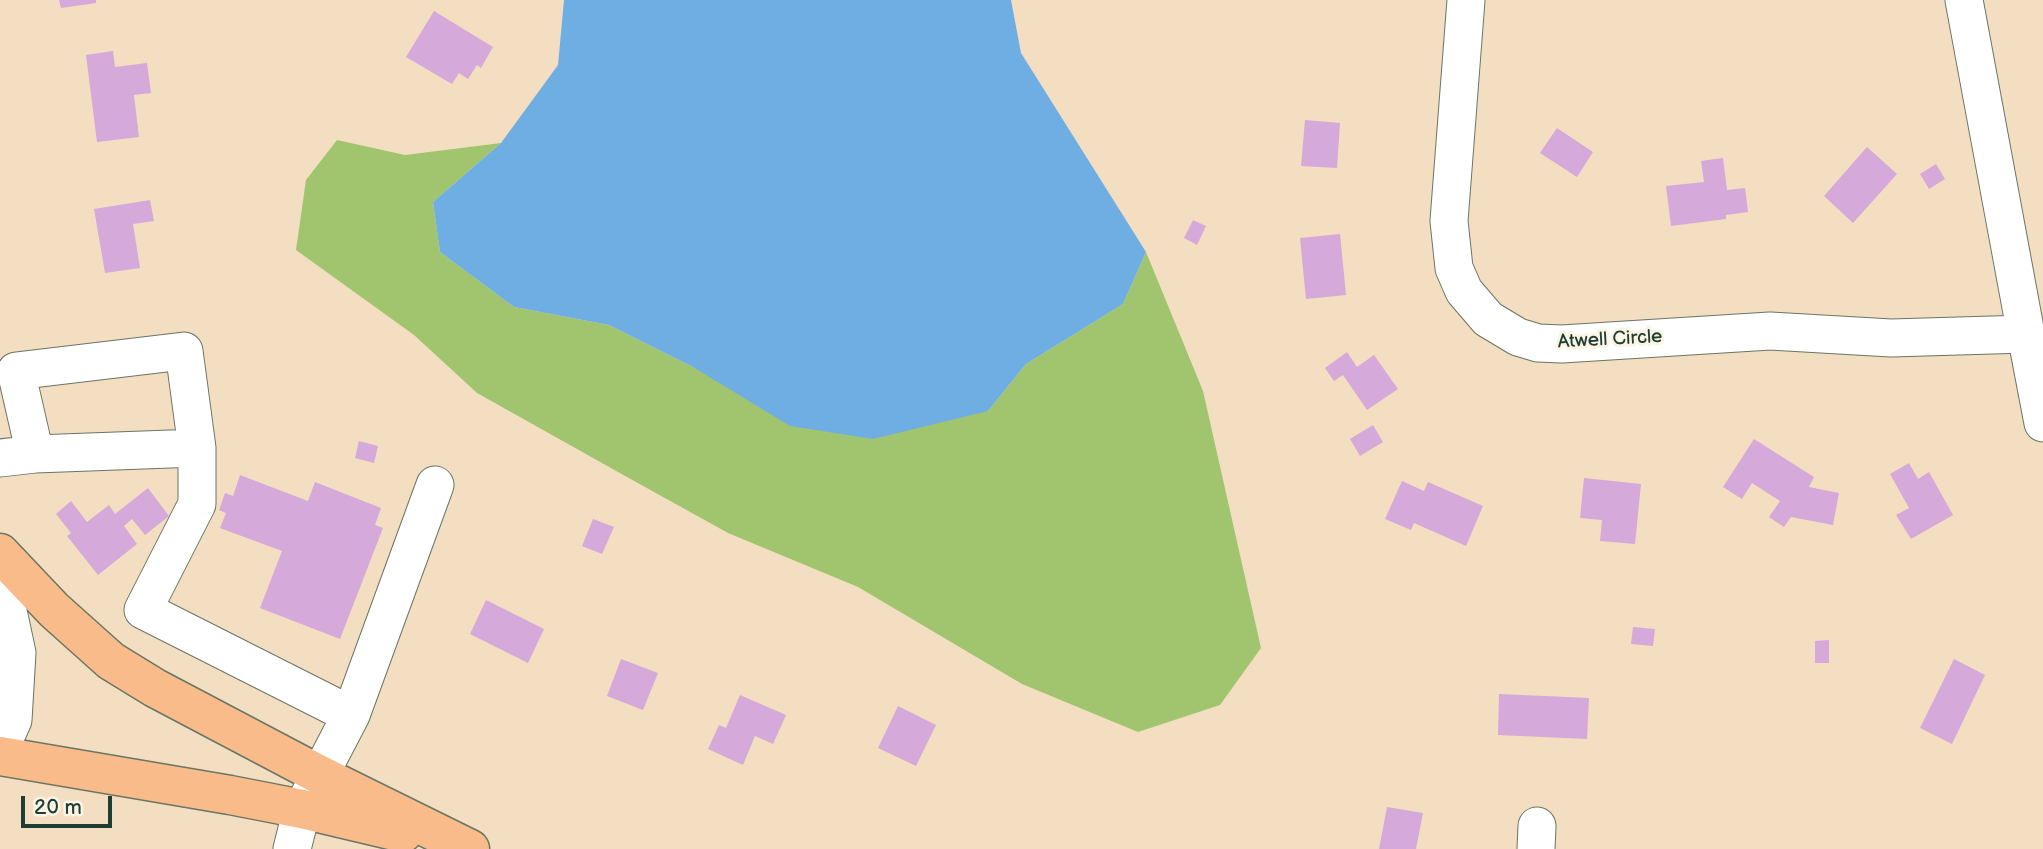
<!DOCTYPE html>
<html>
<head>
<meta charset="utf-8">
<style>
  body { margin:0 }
  #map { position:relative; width:2043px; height:849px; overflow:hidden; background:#f3dec1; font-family:"Balsamiq Sans",sans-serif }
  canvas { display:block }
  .scale { position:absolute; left:21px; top:796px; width:91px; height:32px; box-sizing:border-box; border:4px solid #1f3d34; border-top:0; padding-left:9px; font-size:21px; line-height:24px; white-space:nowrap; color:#1f3d34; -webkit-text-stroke:5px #fcf5e5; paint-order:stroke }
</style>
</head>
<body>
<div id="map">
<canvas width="2043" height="849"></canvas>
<div class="scale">20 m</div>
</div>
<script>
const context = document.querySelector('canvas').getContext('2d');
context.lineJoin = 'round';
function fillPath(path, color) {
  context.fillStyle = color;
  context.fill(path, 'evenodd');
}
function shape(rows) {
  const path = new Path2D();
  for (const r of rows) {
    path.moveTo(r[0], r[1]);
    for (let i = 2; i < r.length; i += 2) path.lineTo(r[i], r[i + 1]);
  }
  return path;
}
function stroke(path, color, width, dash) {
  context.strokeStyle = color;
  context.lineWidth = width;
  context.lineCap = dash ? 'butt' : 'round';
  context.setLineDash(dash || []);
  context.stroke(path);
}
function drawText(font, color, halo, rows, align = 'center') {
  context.font = font + ' "Balsamiq Sans",sans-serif';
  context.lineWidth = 6;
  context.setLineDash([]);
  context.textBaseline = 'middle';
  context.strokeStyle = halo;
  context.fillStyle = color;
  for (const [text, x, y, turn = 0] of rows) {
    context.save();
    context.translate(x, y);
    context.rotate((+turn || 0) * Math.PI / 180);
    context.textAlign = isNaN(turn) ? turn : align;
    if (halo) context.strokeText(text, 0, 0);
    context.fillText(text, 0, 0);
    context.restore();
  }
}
fillPath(shape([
  [337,140,405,155,501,143,433,202,440,252,514,307,609,325,693,367,988,411,1026,364,1123,304,1146,252,1203,391,1261,648,1220,705,1138,732,1022,684,858,587,728,533,618,472,477,393,414,335,296,250,306,180]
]), '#a1c56f');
fillPath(shape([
  [564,0,1011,0,1021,53,1146,252,1123,304,1026,364,988,411,873,439,790,426,693,367,609,325,514,307,440,252,433,202,501,143,558,65]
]), '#6faee2');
fillPath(shape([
  [59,0,96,0,96,3,61,8],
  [434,11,493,47,481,68,477,65,468,79,459,73,452,84,406,57],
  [113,51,115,67,147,63,151,93,134,95,139,137,97,142,86,55],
  [1305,120,1340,123,1337,168,1301,166],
  [1557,128,1593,152,1577,177,1540,153],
  [1867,147,1897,174,1853,223,1824,196],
  [1723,158,1727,190,1745,188,1748,212,1726,215,1726,219,1671,226,1666,186,1704,182,1701,161],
  [1936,164,1945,179,1929,189,1920,174],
  [150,200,154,221,133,224,140,268,105,273,94,209],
  [1193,220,1206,226,1197,245,1184,238],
  [1340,234,1346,295,1306,299,1300,238],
  [1347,352,1357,367,1374,355,1398,389,1367,410,1343,375,1334,381,1325,368],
  [1373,425,1383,442,1360,456,1350,439],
  [1754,439,1814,477,1809,487,1839,493,1833,525,1791,517,1784,527,1769,517,1780,501,1752,483,1742,499,1723,487],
  [359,441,378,446,374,463,355,458],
  [1909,463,1918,479,1929,472,1953,515,1911,539,1896,515,1909,508,1890,474],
  [240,475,308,501,315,482,381,508,375,525,383,528,340,639,260,608,282,551,220,528,226,513,219,510,225,493,233,496],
  [1584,478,1641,484,1635,544,1600,541,1602,520,1580,518],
  [1402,481,1424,491,1428,482,1483,506,1466,546,1414,523,1411,530,1385,519],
  [148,488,169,516,145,535,132,519,124,526,137,544,98,575,67,536,71,533,56,514,71,501,87,522,109,505,115,514],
  [593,519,614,527,602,554,582,546],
  [486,600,544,629,528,663,470,634],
  [1633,627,1655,629,1653,646,1631,644],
  [1829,640,1829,663,1815,663,1815,641],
  [621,659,658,673,643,710,607,696],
  [1954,659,1985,675,1952,744,1920,728],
  [1499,694,1589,698,1587,739,1498,735],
  [740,695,786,715,773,744,755,736,743,765,708,749,719,725,726,728],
  [898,706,936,725,916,766,878,748],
  [1387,807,1423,813,1416,849,1379,849]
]), '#d5a9d9');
const minor = shape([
  [1466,0,1449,221,1454,268,1464,291,1488,319,1518,337,1538,343,1562,344,1770,331,1891,338,2026,334,1964,0],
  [2026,334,2043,423],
  [35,454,16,371,184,351,197,448],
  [0,458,35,454,197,448,197,504,143,610,351,715],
  [0,553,5,597,17,653,13,720,0,749],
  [292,849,302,809,351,715,435,485],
  [1536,849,1537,826]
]);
const major = shape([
  [0,553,54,610,111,661,155,688,320,775,470,849],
  [0,756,230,795,302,809,403,833]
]);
stroke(minor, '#697565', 39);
stroke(major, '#697565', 41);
stroke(minor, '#fff', 37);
stroke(major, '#fabb8b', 38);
drawText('19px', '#1f3d34', '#fcf5e5', [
  ["Atwell Circle",1610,340,-3]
]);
</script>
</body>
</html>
